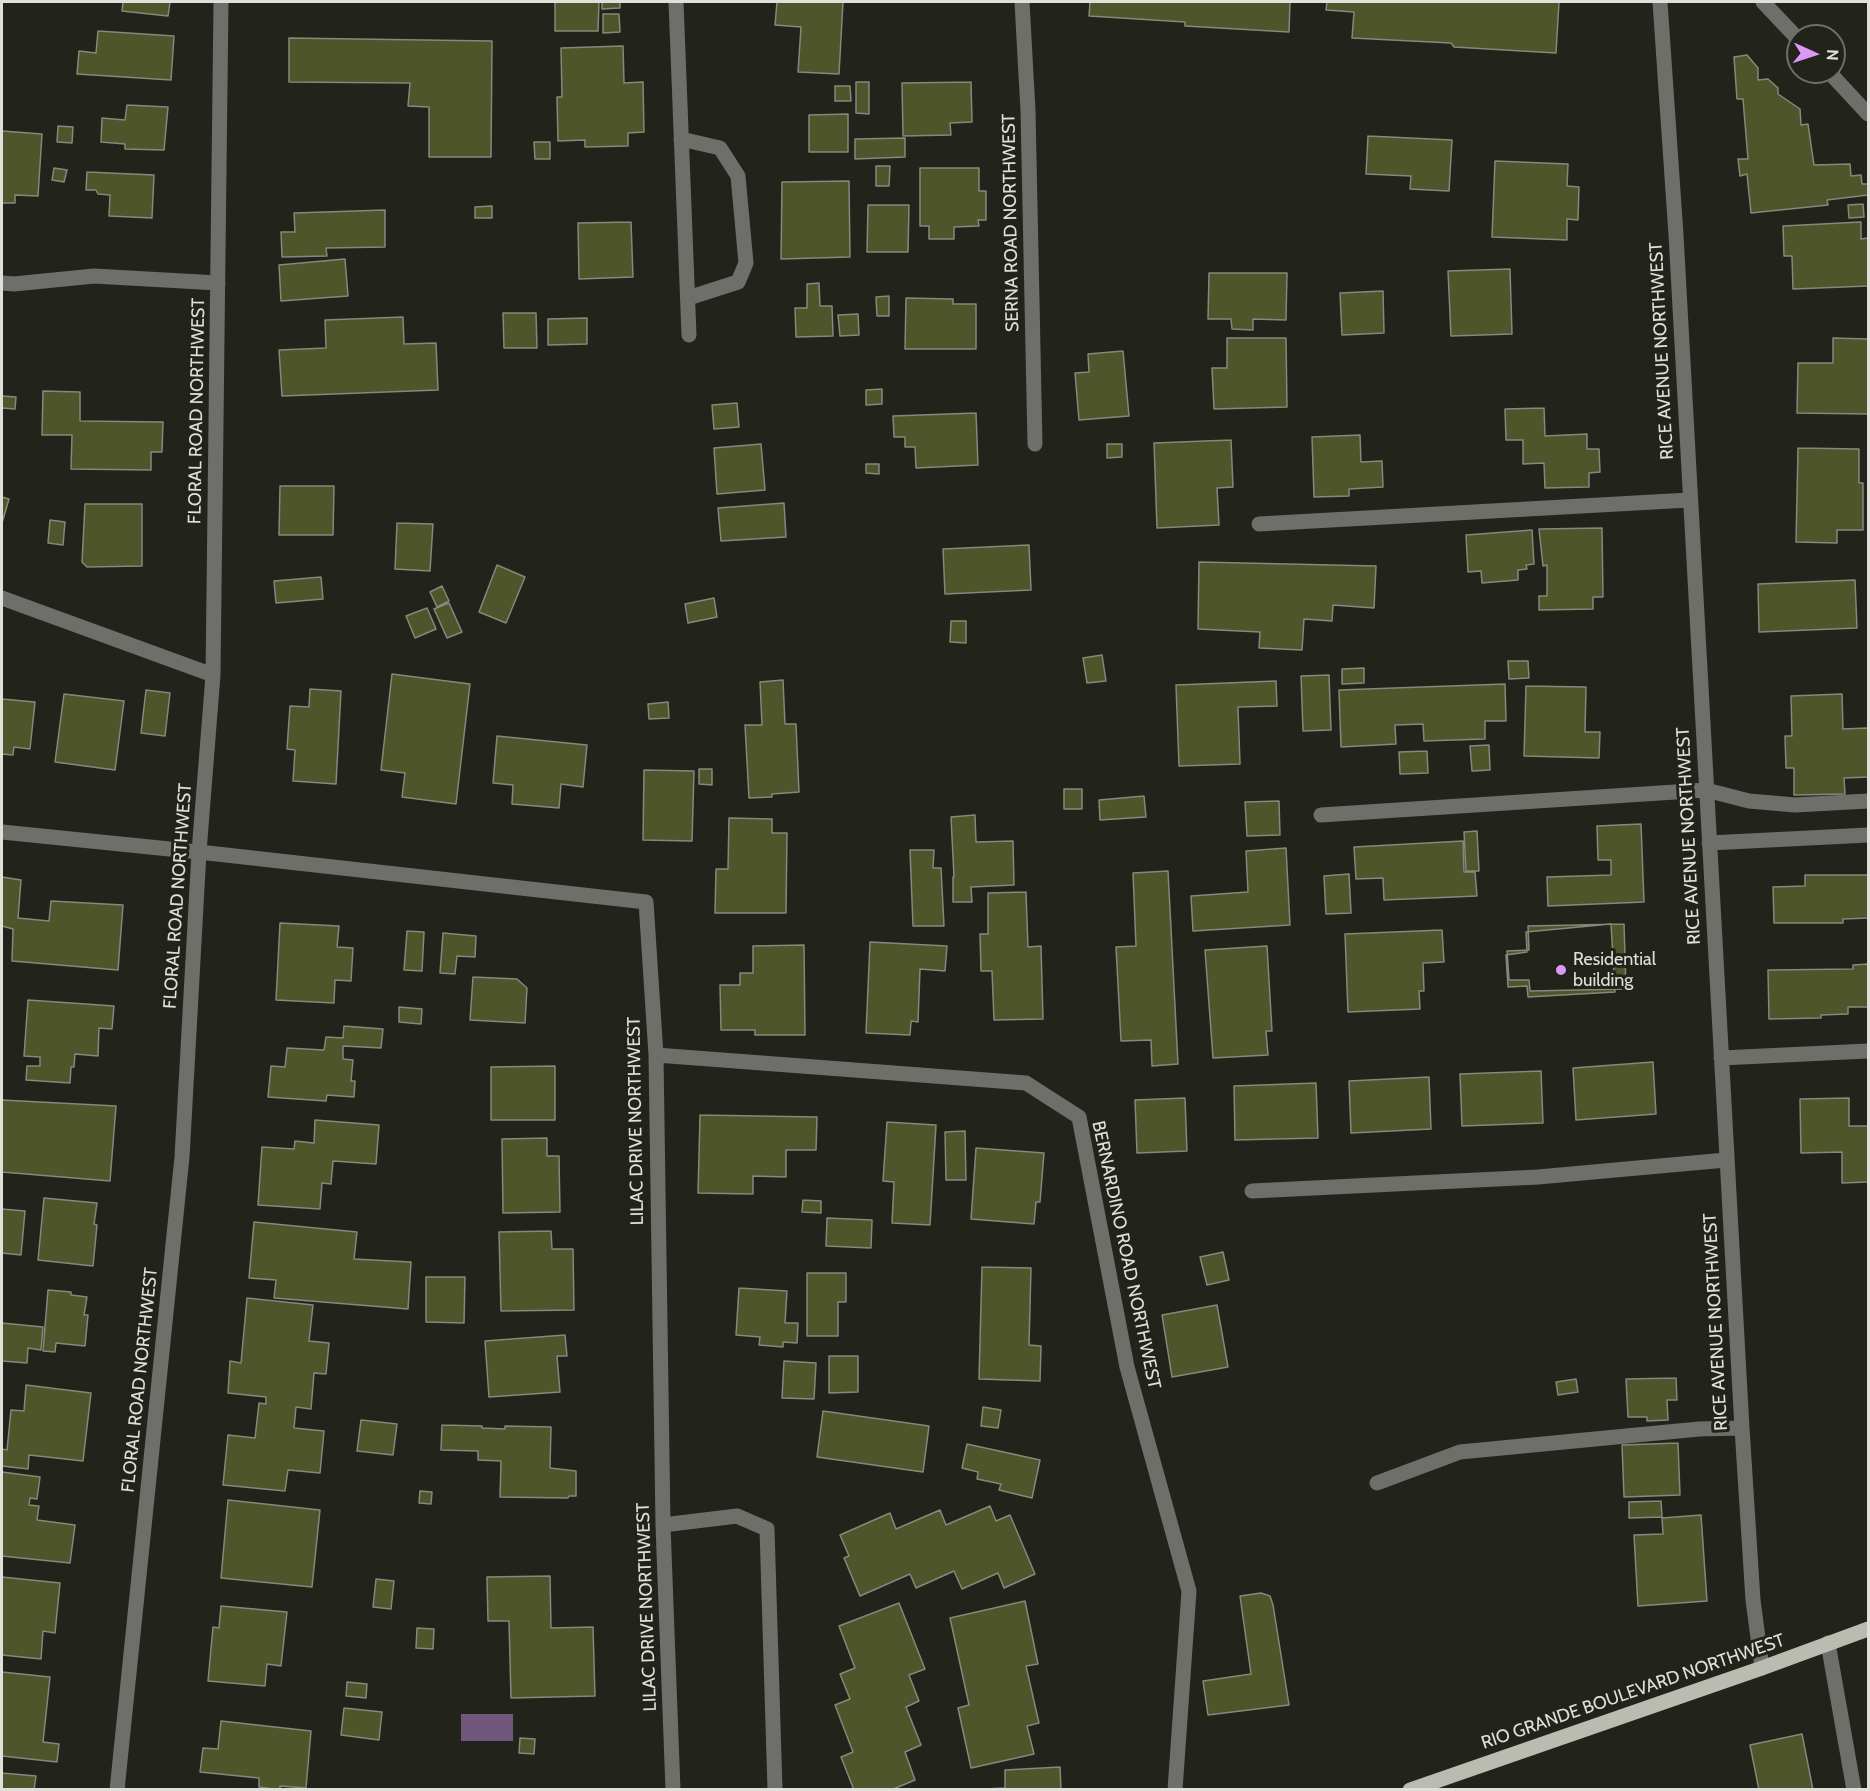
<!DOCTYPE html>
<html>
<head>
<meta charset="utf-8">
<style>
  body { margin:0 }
  #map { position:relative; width:1870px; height:1791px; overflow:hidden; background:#22231a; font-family:Cabin,sans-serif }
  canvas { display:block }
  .frame { position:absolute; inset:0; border:3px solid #dfe0da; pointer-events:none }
  .north { position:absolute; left:1786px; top:24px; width:60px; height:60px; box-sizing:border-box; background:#22231a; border:2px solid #6e6f67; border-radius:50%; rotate:93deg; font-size:16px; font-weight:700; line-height:24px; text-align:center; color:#dfe0da }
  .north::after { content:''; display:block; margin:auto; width:21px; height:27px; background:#db99f5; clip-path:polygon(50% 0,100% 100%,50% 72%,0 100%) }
</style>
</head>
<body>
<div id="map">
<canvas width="1870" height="1791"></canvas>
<div class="frame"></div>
<div class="north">N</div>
</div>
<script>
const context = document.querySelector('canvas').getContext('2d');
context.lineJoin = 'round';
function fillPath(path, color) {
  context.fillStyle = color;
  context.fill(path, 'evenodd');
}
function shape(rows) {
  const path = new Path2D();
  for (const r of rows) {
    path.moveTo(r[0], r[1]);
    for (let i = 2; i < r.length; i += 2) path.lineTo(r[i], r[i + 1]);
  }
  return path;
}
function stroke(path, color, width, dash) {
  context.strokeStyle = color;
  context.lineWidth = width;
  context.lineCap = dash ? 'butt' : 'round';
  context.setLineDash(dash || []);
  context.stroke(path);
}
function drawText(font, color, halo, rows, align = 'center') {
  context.font = font + ' Cabin,sans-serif';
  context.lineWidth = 6;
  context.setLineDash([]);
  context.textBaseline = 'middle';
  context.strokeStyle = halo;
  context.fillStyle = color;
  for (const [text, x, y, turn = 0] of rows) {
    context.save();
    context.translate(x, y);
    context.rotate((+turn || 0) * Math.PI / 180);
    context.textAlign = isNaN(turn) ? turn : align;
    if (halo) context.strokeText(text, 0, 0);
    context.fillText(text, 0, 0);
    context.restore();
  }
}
fillPath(shape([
  [461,1714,513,1714,513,1741,461,1741]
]), '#71577c');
const building = shape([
  [123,2,170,2,168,16,122,11,123,2],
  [555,2,599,2,598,31,555,31,555,2],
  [602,2,620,2,620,8,602,9,602,2],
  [777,2,843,2,839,74,798,72,801,27,775,25,777,2],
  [1090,2,1290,2,1289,32,1185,26,1185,22,1089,16,1090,2],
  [1327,2,1559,2,1556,53,1454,47,1451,43,1352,38,1354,12,1326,10,1327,2],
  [603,14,619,14,620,32,603,33,603,14],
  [98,31,174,36,171,80,77,74,79,51,96,53,98,31],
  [289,38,492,41,491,157,429,157,429,107,408,106,410,83,289,82,289,38],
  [623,46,624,83,643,82,644,132,628,133,628,146,585,147,585,140,558,141,557,97,562,97,561,48,623,46],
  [1747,55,1758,68,1758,80,1768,79,1778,88,1778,94,1800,109,1801,125,1808,124,1814,165,1850,164,1851,176,1861,175,1862,184,1868,184,1868,195,1827,200,1828,205,1751,213,1747,174,1740,176,1738,159,1748,159,1743,99,1737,99,1734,57,1747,55],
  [856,82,869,82,869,114,856,113,856,82],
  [971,82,972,122,950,123,951,135,903,136,902,83,971,82],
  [835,86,850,86,851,101,835,101,835,86],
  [127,105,168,107,164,150,125,149,125,144,101,142,102,118,125,120,127,105],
  [848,114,848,152,809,152,809,115,848,114],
  [58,126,73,127,72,143,57,142,58,126],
  [2,131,42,134,38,196,15,195,15,203,2,203,2,131],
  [1368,136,1452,140,1449,191,1410,189,1411,176,1366,174,1368,136],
  [905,138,905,157,855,159,855,139,905,138],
  [534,142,550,142,550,159,535,159,534,142],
  [1495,161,1568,164,1567,186,1579,187,1578,220,1567,219,1567,240,1492,237,1495,161],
  [876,166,890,166,889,186,876,186,876,166],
  [54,168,67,170,64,182,52,180,54,168],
  [920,168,979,168,979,191,986,191,986,220,978,220,979,226,954,227,954,239,929,239,929,226,920,226,920,168],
  [87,172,154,175,152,218,109,216,110,195,98,194,96,190,86,190,87,172],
  [849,181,850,257,781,259,782,182,849,181],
  [1863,204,1864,217,1849,218,1848,205,1863,204],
  [868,205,909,205,908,252,867,252,868,205],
  [492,206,492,218,475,218,475,207,492,206],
  [385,210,385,247,326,248,327,256,282,257,281,232,295,232,294,213,385,210],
  [631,222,633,277,579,279,578,223,631,222],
  [1861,222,1861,239,1868,238,1868,286,1793,289,1792,256,1784,256,1783,226,1861,222],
  [345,259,348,296,281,301,279,265,345,259],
  [1510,269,1512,334,1451,336,1448,271,1510,269],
  [1209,273,1287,273,1286,320,1253,319,1253,330,1232,329,1231,319,1208,319,1209,273],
  [819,283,820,306,832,306,833,336,796,337,795,308,807,308,807,284,819,283],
  [1383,291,1384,333,1342,335,1340,293,1383,291],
  [889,296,889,316,877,316,876,297,889,296],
  [906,298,953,299,953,304,976,304,976,349,905,349,906,298],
  [503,313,536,313,537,348,504,348,503,313],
  [858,314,859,335,840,336,838,315,858,314],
  [403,317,404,344,436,343,438,390,282,396,279,350,326,348,325,320,403,317],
  [587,318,587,344,548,345,548,319,587,318],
  [1227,338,1286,338,1287,407,1214,409,1212,368,1227,368,1227,338],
  [1833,338,1868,339,1868,414,1797,413,1798,363,1833,363,1833,338],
  [1123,351,1129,416,1079,420,1075,373,1089,372,1088,354,1123,351],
  [882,389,882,404,866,405,866,390,882,389],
  [43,391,80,392,80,421,163,422,162,452,151,452,151,470,71,469,72,435,42,435,43,391],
  [2,396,16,397,15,409,2,408,2,396],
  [737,403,739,427,714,429,712,405,737,403],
  [1544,408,1545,436,1587,434,1587,449,1599,449,1600,472,1589,473,1589,487,1545,488,1544,463,1523,464,1523,440,1506,440,1505,409,1544,408],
  [976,413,978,465,916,468,915,447,905,447,905,437,894,437,893,416,976,413],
  [1360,435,1361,462,1382,461,1383,487,1349,489,1349,496,1314,497,1312,437,1360,435],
  [1231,440,1233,487,1217,488,1219,525,1157,528,1154,443,1231,440],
  [761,444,765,490,717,494,714,448,761,444],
  [1107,444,1122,444,1122,457,1107,458,1107,444],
  [1798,448,1859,449,1859,483,1863,483,1863,530,1837,530,1837,543,1796,542,1798,448],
  [866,464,879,464,879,474,866,473,866,464],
  [280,486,334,486,333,535,279,535,280,486],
  [2,497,9,499,2,523,2,497],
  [784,503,786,537,721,541,718,508,784,503],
  [85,504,142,504,142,566,87,567,82,562,85,504],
  [50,520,65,522,63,545,48,543,50,520],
  [397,523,433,524,430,571,395,569,397,523],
  [1602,528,1603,597,1593,597,1593,609,1539,610,1539,596,1547,596,1547,565,1543,566,1539,529,1602,528],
  [1532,530,1534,564,1526,565,1527,569,1518,570,1518,580,1482,583,1481,571,1468,572,1466,535,1532,530],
  [1029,545,1031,590,945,594,943,549,1029,545],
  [1199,562,1376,566,1374,608,1333,605,1332,621,1304,619,1302,650,1259,648,1260,632,1198,629,1199,562],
  [497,565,525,577,506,623,479,612,497,565],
  [321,577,323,599,276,603,274,581,321,577],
  [1855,580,1857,628,1759,632,1758,584,1855,580],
  [442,586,449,601,437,607,430,592,442,586],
  [714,598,717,617,688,623,685,604,714,598],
  [449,603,462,632,447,638,434,609,449,603],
  [427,608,436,629,415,638,406,616,427,608],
  [951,621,966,621,966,643,950,642,951,621],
  [1102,655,1106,681,1087,683,1083,658,1102,655],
  [1508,661,1528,661,1529,678,1509,679,1508,661],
  [1364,668,1364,683,1342,684,1342,669,1364,668],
  [392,674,470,684,456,804,402,797,405,773,381,770,392,674],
  [1329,675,1331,730,1303,731,1301,676,1329,675],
  [783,680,785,724,796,724,799,792,772,794,772,797,749,798,745,725,762,725,760,682,783,680],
  [1276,681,1277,706,1238,707,1240,764,1179,766,1176,685,1276,681],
  [1505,684,1506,721,1485,721,1485,739,1424,741,1423,724,1395,725,1396,744,1341,747,1339,690,1505,684],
  [1526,686,1586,687,1585,732,1600,732,1599,758,1524,756,1526,686],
  [310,689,341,691,336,784,293,781,295,750,287,749,290,706,309,707,310,689],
  [146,690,170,693,165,736,141,733,146,690],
  [64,694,124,701,115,770,55,762,64,694],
  [1842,694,1843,729,1868,728,1868,777,1844,778,1845,794,1794,795,1794,768,1786,768,1785,736,1792,736,1791,696,1842,694],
  [2,699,35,702,30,749,14,747,13,755,2,754,2,699],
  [668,702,669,718,649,719,648,704,668,702],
  [497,736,587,745,583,787,561,784,559,808,512,804,513,785,493,783,497,736],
  [1489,745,1490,770,1472,771,1470,746,1489,745],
  [1427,751,1428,773,1400,774,1399,752,1427,751],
  [699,769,712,769,712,785,699,784,699,769],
  [644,770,694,771,692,841,643,840,644,770],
  [1064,789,1082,789,1082,809,1064,809,1064,789],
  [1144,796,1146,817,1100,820,1099,800,1144,796],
  [1279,801,1280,835,1247,836,1245,802,1279,801],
  [975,815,976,842,1013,841,1014,885,971,887,972,902,953,902,953,877,954,877,951,817,975,815],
  [729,818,772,819,772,833,787,833,786,913,715,913,716,869,728,869,729,818],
  [1641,824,1644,902,1548,906,1547,877,1611,875,1611,860,1598,860,1597,826,1641,824],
  [1477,831,1479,871,1466,871,1464,832,1477,831],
  [1463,841,1464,872,1475,872,1477,896,1384,900,1383,878,1356,879,1354,847,1463,841],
  [1286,848,1290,925,1193,931,1191,896,1248,892,1246,851,1286,848],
  [910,850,934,850,933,868,941,868,944,926,913,926,910,850],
  [1168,871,1178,1064,1152,1066,1151,1040,1121,1041,1116,947,1136,946,1133,873,1168,871],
  [1349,874,1351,913,1326,914,1324,876,1349,874],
  [1805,875,1868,875,1868,918,1843,919,1843,923,1774,923,1773,887,1805,886,1805,875],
  [2,877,21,880,18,918,49,921,51,901,123,905,118,970,12,961,13,929,2,926,2,877],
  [1026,892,1028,947,1041,946,1043,1019,994,1020,992,971,981,971,980,934,988,934,988,893,1026,892],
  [280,923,339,926,337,947,353,948,351,981,335,980,334,1003,276,1000,280,923],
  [1611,924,1615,992,1528,997,1527,986,1508,987,1506,955,1527,952,1526,932,1611,924],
  [1624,924,1626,989,1530,991,1529,980,1509,980,1507,951,1529,950,1528,926,1624,924],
  [1442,930,1444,962,1423,963,1424,991,1419,991,1420,1009,1348,1012,1345,934,1442,930],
  [407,931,424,932,422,971,404,970,407,931],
  [443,933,476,936,475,957,457,956,455,974,440,973,443,933],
  [870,942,947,946,945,971,920,969,918,1022,911,1021,910,1035,866,1033,870,942],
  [804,945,805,1035,755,1035,755,1030,721,1030,720,985,740,985,740,973,753,973,753,946,804,945],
  [1267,946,1272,1031,1266,1031,1268,1055,1213,1058,1205,950,1267,946],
  [1868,964,1868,1007,1848,1007,1848,1014,1821,1015,1821,1018,1769,1019,1768,970,1853,969,1853,965,1868,964],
  [473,977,517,979,527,988,525,1023,470,1020,473,977],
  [28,1000,114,1006,112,1029,99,1028,98,1056,75,1054,74,1067,71,1067,70,1083,26,1080,27,1066,40,1066,40,1057,24,1056,28,1000],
  [399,1007,422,1009,421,1024,399,1022,399,1007],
  [344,1026,383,1029,381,1048,343,1046,343,1059,353,1060,351,1081,355,1081,354,1097,327,1095,326,1101,268,1097,271,1066,285,1067,287,1048,324,1050,326,1037,343,1038,344,1026],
  [1653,1062,1656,1114,1576,1120,1573,1068,1653,1062],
  [555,1066,555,1120,491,1120,491,1067,555,1066],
  [1541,1071,1543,1123,1462,1126,1460,1074,1541,1071],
  [1429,1077,1431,1129,1351,1133,1349,1081,1429,1077],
  [1316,1083,1318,1138,1235,1140,1234,1086,1316,1083],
  [1185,1098,1187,1151,1137,1153,1135,1100,1185,1098],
  [1849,1098,1849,1126,1868,1126,1868,1182,1842,1183,1842,1152,1801,1153,1800,1099,1849,1098],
  [2,1100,116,1106,110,1181,2,1172,2,1100],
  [700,1115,817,1117,816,1150,786,1150,786,1177,753,1176,753,1194,698,1193,700,1115],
  [315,1120,379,1125,376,1164,333,1161,331,1184,322,1183,320,1209,258,1205,262,1147,294,1149,295,1141,314,1143,315,1120],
  [887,1122,936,1125,930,1225,892,1223,894,1182,883,1181,887,1122],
  [965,1131,966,1180,946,1180,945,1132,965,1131],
  [547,1138,547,1156,559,1156,560,1212,503,1213,502,1139,547,1138],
  [976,1148,1044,1153,1040,1202,1036,1202,1034,1224,971,1219,976,1148],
  [44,1198,97,1203,94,1224,97,1225,93,1266,38,1260,44,1198],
  [803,1200,821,1201,821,1213,802,1212,803,1200],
  [2,1209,25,1211,21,1255,2,1253,2,1209],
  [827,1218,872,1220,871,1248,826,1246,827,1218],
  [254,1222,357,1232,354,1259,411,1262,408,1309,274,1298,276,1280,249,1278,254,1222],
  [551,1231,552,1249,573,1249,574,1310,501,1311,499,1232,551,1231],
  [1223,1252,1229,1280,1207,1285,1200,1257,1223,1252],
  [982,1267,1031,1268,1029,1345,1041,1346,1040,1381,979,1379,982,1267],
  [807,1273,846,1273,846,1302,838,1302,838,1336,807,1336,807,1273],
  [426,1277,465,1277,464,1323,426,1322,426,1277],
  [739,1288,787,1291,785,1323,798,1323,797,1343,783,1342,783,1347,759,1345,760,1337,736,1335,739,1288],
  [48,1290,71,1292,71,1295,87,1297,84,1315,88,1315,85,1346,56,1343,55,1352,43,1351,48,1290],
  [247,1298,313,1305,309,1341,329,1343,326,1374,314,1373,311,1409,296,1407,294,1428,324,1431,320,1473,288,1470,285,1491,223,1485,228,1435,255,1438,259,1403,266,1404,266,1397,228,1393,230,1361,241,1363,247,1298],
  [1217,1305,1228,1367,1172,1377,1162,1315,1217,1305],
  [2,1323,43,1327,41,1350,28,1348,27,1363,2,1361,2,1323],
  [565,1335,567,1356,557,1356,560,1392,489,1397,485,1341,565,1335],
  [829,1356,858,1356,858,1392,829,1393,829,1356],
  [784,1361,816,1363,814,1399,782,1398,784,1361],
  [1676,1378,1677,1400,1667,1400,1668,1420,1647,1421,1647,1417,1628,1417,1626,1379,1676,1378],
  [1576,1379,1578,1392,1558,1395,1556,1382,1576,1379],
  [26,1385,91,1393,83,1461,29,1455,28,1469,2,1466,2,1449,7,1450,11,1410,24,1411,26,1385],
  [983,1407,1001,1410,998,1428,981,1426,983,1407],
  [823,1411,929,1426,923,1472,817,1457,823,1411],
  [361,1420,397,1424,393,1455,357,1451,361,1420],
  [442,1425,482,1426,482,1428,505,1429,505,1426,551,1427,550,1468,576,1471,576,1496,569,1496,568,1498,500,1497,501,1461,478,1460,478,1451,441,1450,442,1425],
  [1678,1443,1680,1495,1624,1497,1622,1445,1678,1443],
  [967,1444,1040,1460,1032,1498,999,1490,1001,1484,977,1479,978,1472,962,1468,967,1444],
  [2,1472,40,1477,37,1499,30,1498,29,1505,39,1506,37,1520,75,1525,70,1563,2,1556,2,1472],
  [420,1491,432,1492,431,1504,419,1503,420,1491],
  [228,1500,320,1510,312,1587,221,1578,228,1500],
  [1661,1501,1662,1517,1629,1518,1629,1502,1661,1501],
  [990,1506,996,1521,1010,1515,1035,1574,1004,1588,998,1573,962,1589,954,1571,916,1588,910,1574,860,1596,844,1558,849,1556,840,1535,890,1513,896,1529,940,1510,946,1525,990,1506],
  [1701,1515,1707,1601,1638,1606,1634,1535,1663,1534,1662,1518,1701,1515],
  [550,1576,551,1628,593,1627,595,1696,511,1698,509,1621,488,1621,487,1577,550,1576],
  [2,1577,60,1583,55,1633,43,1631,41,1659,2,1655,2,1577],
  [376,1579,394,1581,391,1609,373,1607,376,1579],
  [1261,1593,1270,1596,1273,1605,1289,1705,1208,1715,1203,1681,1251,1674,1240,1596,1261,1593],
  [1025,1601,1038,1664,1026,1666,1039,1723,1027,1726,1034,1754,971,1768,958,1708,969,1705,950,1618,1025,1601],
  [899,1603,925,1669,909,1675,919,1701,906,1707,921,1745,905,1752,915,1780,891,1790,854,1790,841,1757,853,1752,835,1705,850,1699,840,1674,855,1668,839,1626,899,1603],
  [221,1606,287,1612,281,1666,267,1664,265,1686,208,1681,213,1627,219,1628,221,1606],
  [417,1628,434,1629,433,1649,416,1648,417,1628],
  [2,1672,50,1677,43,1742,59,1744,57,1762,2,1756,2,1672],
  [347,1682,367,1684,366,1698,346,1696,347,1682],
  [344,1708,382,1712,379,1740,341,1735,344,1708],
  [221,1721,311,1731,306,1788,280,1786,280,1790,259,1787,259,1778,200,1772,203,1748,218,1749,221,1721],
  [1802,1734,1813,1790,1759,1790,1750,1745,1802,1734],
  [520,1738,535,1739,534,1754,519,1753,520,1738],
  [1060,1767,1061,1790,963,1790,1005,1788,1005,1770,1060,1767],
  [2,1773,36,1776,34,1790,2,1790,2,1773]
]);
fillPath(building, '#4e552a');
stroke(building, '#86887d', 1.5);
stroke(shape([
  [676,2,689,335],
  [1022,2,1028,111,1035,444],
  [1660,2,1676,235,1742,1428,1753,1600,1762,1668],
  [1763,2,1798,39],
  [1829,72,1868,114],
  [681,139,720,148,738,176,746,263,738,282,688,298],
  [2,283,14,284,94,276,218,283],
  [1259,524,1689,500],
  [2,598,213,675],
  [1321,815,1706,790,1749,801,1795,805,1868,801],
  [2,832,199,852,646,902,656,1055,663,1525,673,1790],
  [1709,843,1868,835],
  [656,1055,1026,1083,1079,1117,1127,1367,1189,1591,1175,1790],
  [1721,1058,1868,1051],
  [1252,1191,1538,1177,1726,1160],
  [1377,1483,1460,1452,1699,1429,1742,1428],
  [663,1525,737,1516,767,1529,775,1790],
  [1828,1643,1854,1790],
  [117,1790,182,1157,199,852,213,675,221,2]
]), '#6e6f6a', 15);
stroke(shape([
  [1410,1790,1762,1668,1868,1629]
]), '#babcb2', 15);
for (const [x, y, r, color] of [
  [1561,970,6,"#db99f5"]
]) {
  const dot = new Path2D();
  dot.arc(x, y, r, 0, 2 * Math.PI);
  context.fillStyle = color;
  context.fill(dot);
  stroke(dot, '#22231a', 2);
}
drawText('18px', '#dfe0da', '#22231a', [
  ["SERNA ROAD NORTHWEST",1011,223,-91],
  ["RICE AVENUE NORTHWEST",1662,351,-93],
  ["FLORAL ROAD NORTHWEST",197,411,-89],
  ["RICE AVENUE NORTHWEST",1689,836,-93],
  ["FLORAL ROAD NORTHWEST",178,896,-86],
  ["LILAC DRIVE NORTHWEST",636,1121,-91],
  ["BERNARDINO ROAD NORTHWEST",1126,1255,78],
  ["RICE AVENUE NORTHWEST",1716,1322,-93],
  ["FLORAL ROAD NORTHWEST",140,1380,-84],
  ["LILAC DRIVE NORTHWEST",647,1607,-92],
  ["RIO GRANDE BOULEVARD NORTHWEST",1633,1692,-19]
]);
drawText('18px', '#dfe0da', '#22231a', [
  ["Residential",1573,960],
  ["building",1573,981]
], 'left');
</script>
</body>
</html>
